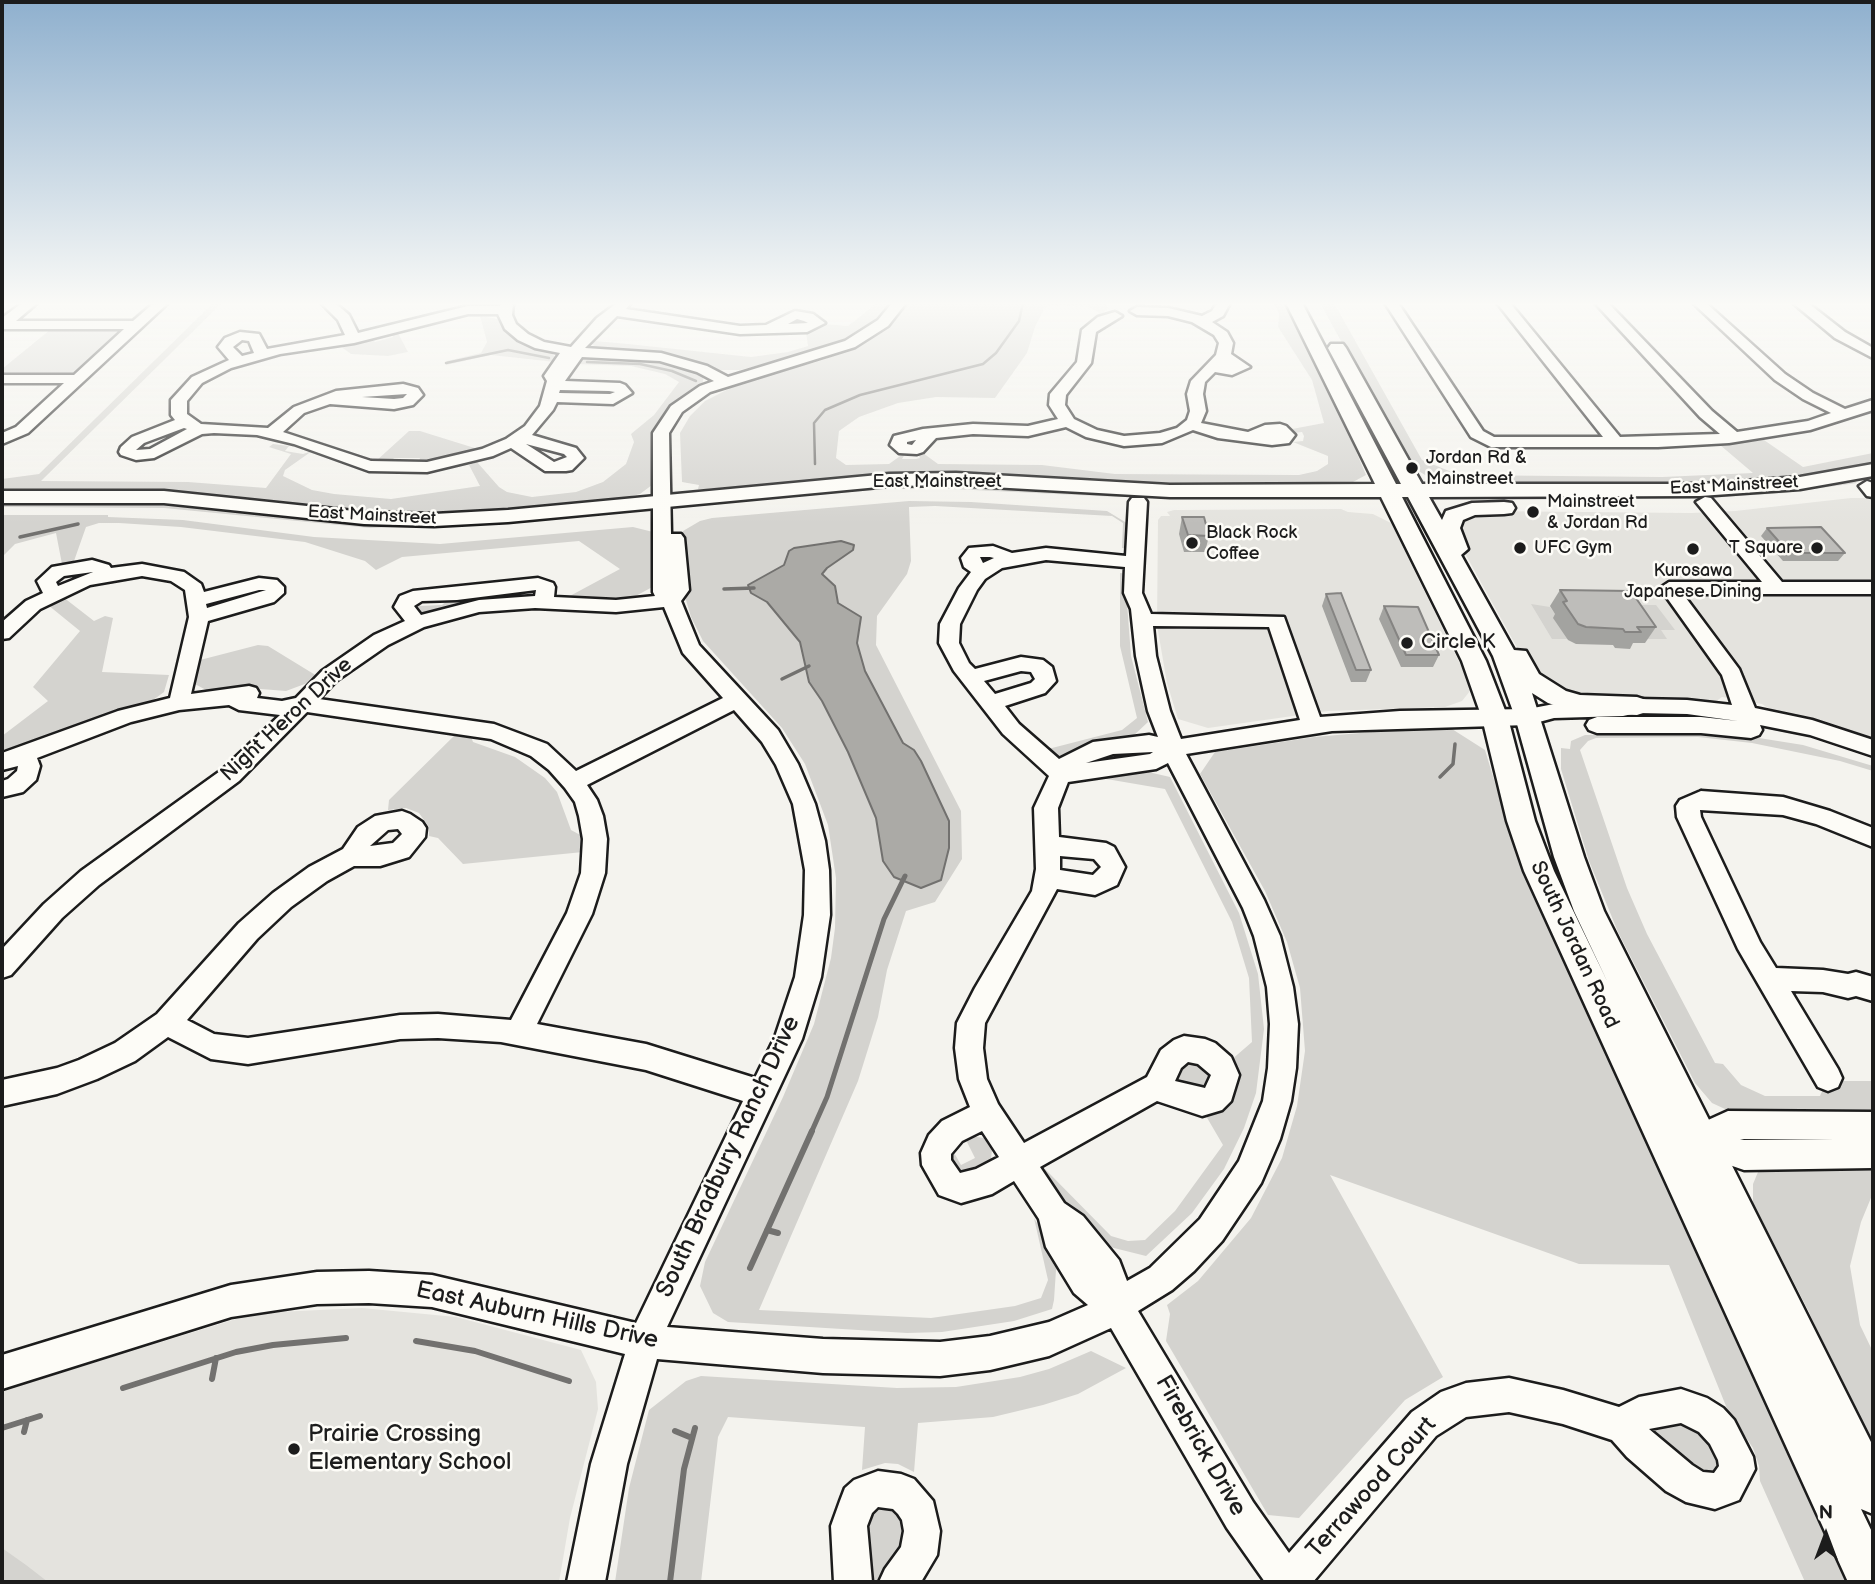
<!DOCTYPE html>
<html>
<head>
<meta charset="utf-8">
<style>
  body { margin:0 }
  #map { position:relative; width:1875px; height:1584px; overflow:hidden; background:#f4f3ee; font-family:"Balsamiq Sans",sans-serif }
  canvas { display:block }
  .frame { position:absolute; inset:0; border:4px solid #1c1c1c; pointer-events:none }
  .north { position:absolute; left:1791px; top:1500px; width:70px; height:70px; -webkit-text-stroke:5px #fdfcf7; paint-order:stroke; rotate:0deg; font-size:19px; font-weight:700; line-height:28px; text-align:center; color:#1c1c1c }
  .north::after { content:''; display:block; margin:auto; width:24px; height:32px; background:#1c1c1c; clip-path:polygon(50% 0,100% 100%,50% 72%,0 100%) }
</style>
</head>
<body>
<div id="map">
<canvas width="1875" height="1584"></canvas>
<div class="frame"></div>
<div class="north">N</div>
</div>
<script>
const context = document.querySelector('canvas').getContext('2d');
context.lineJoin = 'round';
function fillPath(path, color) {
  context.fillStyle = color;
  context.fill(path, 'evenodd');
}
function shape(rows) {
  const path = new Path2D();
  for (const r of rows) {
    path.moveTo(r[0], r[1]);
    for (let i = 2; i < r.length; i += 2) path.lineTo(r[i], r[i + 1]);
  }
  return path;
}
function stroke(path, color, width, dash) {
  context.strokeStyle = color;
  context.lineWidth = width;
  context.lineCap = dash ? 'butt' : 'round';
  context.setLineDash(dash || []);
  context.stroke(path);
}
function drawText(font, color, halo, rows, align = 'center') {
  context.font = font + ' "Balsamiq Sans",sans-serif';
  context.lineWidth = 5;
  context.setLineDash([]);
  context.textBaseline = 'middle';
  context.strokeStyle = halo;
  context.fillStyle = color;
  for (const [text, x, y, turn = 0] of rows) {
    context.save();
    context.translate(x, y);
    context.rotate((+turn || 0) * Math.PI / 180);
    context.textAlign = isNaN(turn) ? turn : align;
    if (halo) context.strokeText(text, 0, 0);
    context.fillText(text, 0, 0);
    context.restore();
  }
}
fillPath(shape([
  [1851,498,1873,498,1873,740,1837,726,1771,710,1762,704,1722,697,1715,702,1661,698,1594,699,1571,695,1530,671,1457,539,1454,524,1483,511,1691,513,1735,511],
  [1341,509,1348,512,1373,514,1391,523,1463,670,1470,691,1462,701,1445,707,1328,711,1208,728,1178,719,1167,683,1157,625,1158,520,1161,516,1170,516,1167,512,1174,510],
  [362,1308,456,1317,581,1350,596,1382,598,1409,570,1518,559,1582,2,1582,2,1391,236,1319,277,1312]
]), '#e4e3de');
fillPath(shape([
  [213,303,222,303,41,481,188,482,266,488,291,454,269,447,273,444,289,446,285,451,303,454,312,451,285,470,283,476,312,490,334,494,391,499,480,486,469,465,477,462,499,487,507,492,532,497,576,492,603,482,626,464,634,442,631,434,654,415,679,382,665,374,631,366,575,364,577,362,594,357,652,360,704,375,702,386,675,405,652,485,640,494,627,497,491,510,372,514,137,492,2,493,2,479,39,474],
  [877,303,889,303,871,324,844,340,810,352,740,370,718,370,689,359,655,352,598,349,592,344,595,341,628,344,751,357,788,352,808,346,806,332,824,324,848,326],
  [909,303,1104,303,1109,308,1102,314,1088,307,1072,306,1050,305,1044,309,1035,327,1027,353,995,398,936,397,898,403,859,417,839,431,836,458,846,465,889,464,903,454,905,454,902,459,916,459,920,458,918,454,923,453,938,464,1042,465,1115,474,1299,475,1317,471,1328,464,1328,456,1293,442,1303,441,1304,436,1302,432,1294,433,1292,429,1324,423,1312,380,1278,327,1279,314,1274,303,1283,303,1308,342,1326,380,1366,475,1353,482,1345,483,1171,486,864,477,707,489,698,489,699,485,682,482,680,433,690,416,705,401,746,380,820,361,857,347,888,329],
  [1320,303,1334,303,1422,460,1459,475,1662,477,1753,473,1720,445,1764,440,1803,467,1873,453,1873,465,1809,477,1693,486,1454,483,1432,479,1410,466],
  [480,316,498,319,502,328,516,341,552,353,557,360,555,362,491,355,446,365,447,361,481,353,487,342],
  [51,329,116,329,121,331,76,372,66,375,2,375,2,369],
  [398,333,408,352,388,356,351,354,340,346,372,339,375,342,393,337,392,334],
  [409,431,420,431,481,450,422,463,418,463,420,458,394,458,390,463,376,461],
  [1853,480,1857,483,1784,493,1709,498,1450,499,1450,498,1607,498,1726,494],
  [968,484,1164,497,1118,497,911,487,707,504,868,485],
  [133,500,174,502,349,521,634,509,494,523,370,528,164,508,2,507,2,501],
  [909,501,971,502,1107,511,1130,525,1130,549,1122,548,1123,523,1112,516,935,506,909,507,911,561,907,574,877,616,876,645,961,811,962,859,935,902,906,911,887,970,878,1017,858,1081,759,1310,931,1318,1015,1306,1041,1298,1048,1280,1034,1218,1061,1265,1056,1270,1054,1300,1052,1309,1014,1321,942,1332,907,1333,728,1322,713,1313,700,1286,705,1262,783,1097,814,1024,831,958,835,928,836,878,828,825,805,764,782,728,703,641,691,617,686,600,683,531,700,521,712,518],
  [2,515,108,515,108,517,183,520,314,537,440,544,633,527,653,532,655,535,656,585,632,598,568,597,620,569,579,541,402,557,376,570,365,561,305,542,181,527,119,523,99,523,86,527,74,561,62,564,56,533,15,544,2,557],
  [1120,573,1129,574,1127,603,1131,656,1148,722,1132,737,1095,742,1054,758,1040,747,1052,748,1122,730,1137,718,1120,646],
  [538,588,534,595,488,599,424,614,415,613,413,601,426,598,420,606,442,605,451,597],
  [63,597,94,621,105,616,113,618,102,672,169,675,164,692,149,703,87,721,15,749,2,749,2,736,48,701,33,687,80,631,48,605],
  [1531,604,1550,607,1558,618,1554,619,1568,639,1552,639],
  [1623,605,1656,605,1675,630,1661,630,1667,639,1644,639],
  [258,645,268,646,317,676,310,682,286,691,248,688,208,691,193,683,200,660],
  [1407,729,1452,729,1485,750,1516,853,1547,914,1856,1582,1805,1582,1760,1481,1759,1466,1753,1448,1728,1411,1669,1265,1579,1264,1330,1175,1443,1377,1405,1400,1299,1518,1268,1515,1166,1341,1170,1314,1167,1305,1198,1281,1251,1218,1282,1158,1297,1106,1305,1051,1300,988,1287,942,1265,891,1200,774,1215,752,1314,737],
  [457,733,470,734,473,742,515,757,545,778,557,792,571,830,584,837,583,852,463,864,438,838,429,836,429,827,419,813,406,808,388,810,389,800],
  [1695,734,1759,738,1803,745,1873,766,1873,771,1840,761,1752,743,1698,737,1596,738,1588,741,1580,750,1627,888,1647,934,1715,1063,1723,1064,1741,1085,1765,1096,1820,1096,1823,1089,1820,1081,1873,1081,1873,1116,1864,1118,1738,1115,1712,1103,1695,1083,1618,932,1589,861,1561,769,1561,748,1570,749,1571,741,1585,735],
  [1143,768,1144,771,1170,777,1239,913,1258,974,1264,1029,1256,1093,1244,1128,1224,1169,1192,1213,1146,1256,1106,1246,1102,1249,1044,1180,1045,1169,1111,1236,1128,1241,1145,1240,1175,1211,1223,1145,1206,1116,1227,1106,1234,1096,1236,1073,1230,1061,1252,1042,1249,978,1232,922,1165,789,1089,776],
  [1189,1060,1206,1065,1212,1076,1206,1089,1173,1084,1180,1064],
  [970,1136,984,1138,992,1150,991,1159,989,1165,960,1175,949,1164,952,1149,961,1165,975,1158,965,1138],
  [1775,1163,1873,1163,1873,1193,1861,1222,1850,1266,1860,1325,1873,1352,1873,1458,1809,1312,1753,1203,1753,1184,1758,1172],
  [1091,1351,1126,1368,1078,1394,1043,1405,993,1417,918,1423,914,1472,898,1464,885,1463,862,1470,865,1427,728,1417,718,1437,701,1582,615,1582,629,1488,649,1410,686,1381,701,1376,897,1388,956,1387,1020,1377,1049,1369],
  [1685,1424,1703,1431,1720,1460,1718,1468,1712,1473,1696,1472,1650,1430],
  [881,1507,898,1511,907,1528,904,1547,878,1582,867,1582,862,1534,867,1517],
  [2,1548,26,1565,48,1582,2,1582]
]), '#d4d3cf');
const water = shape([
  [841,541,854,545,853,550,827,568,822,574,835,586,838,603,861,617,857,643,865,671,903,743,914,750,921,761,949,821,949,848,941,880,921,888,894,877,883,861,876,818,848,752,822,701,809,682,800,642,767,602,751,593,748,585,784,565,789,551,794,548,841,541]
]);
fillPath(water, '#abaaa6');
stroke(water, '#72716f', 2);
stroke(shape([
  [587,362,640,364,672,371,696,381],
  [446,363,508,350,549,358],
  [815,464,814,423,825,410,860,395,983,364,996,353,1019,321,1023,303]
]), '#72716f', 2.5);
stroke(shape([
  [20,537,78,524],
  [724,589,754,588],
  [782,679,809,666],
  [1440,777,1453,764,1455,744]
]), '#72716f', 3.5);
stroke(shape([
  [811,1133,827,1097,884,919,905,876]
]), '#72716f', 5);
stroke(shape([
  [767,1230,778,1233],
  [750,1268,812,1131],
  [416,1341,475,1351,569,1381],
  [212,1379,216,1358],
  [123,1388,236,1352,273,1345,346,1338],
  [2,1428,40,1416],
  [675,1431,692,1438],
  [24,1432,27,1420],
  [670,1582,684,1469,695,1428]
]), '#72716f', 6);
const minor = shape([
  [22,303,37,303,16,321,133,321,154,303,168,303,28,433,2,444,2,433,16,427,64,383,2,383,2,375,74,375,124,329,2,329,2,318,22,303],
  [321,303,335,303,349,315,358,333,468,306,500,306,501,303,513,303,512,315,516,324,528,334,544,342,571,347,597,318,617,303,631,303,626,309,740,326,766,325,795,311,813,314,825,323,807,332,740,334,617,316,585,348,661,353,707,366,728,377,845,341,878,320,892,303,906,303,888,326,855,347,710,392,682,412,669,433,671,534,681,534,684,538,689,590,681,601,699,645,778,730,798,764,815,804,825,841,829,870,830,915,821,977,802,1039,667,1327,823,1339,940,1342,990,1336,1049,1322,1088,1305,1074,1293,1046,1247,1039,1219,1014,1181,992,1194,961,1203,939,1195,922,1165,921,1153,929,1135,942,1121,970,1107,959,1079,955,1048,957,1023,975,988,1032,891,1036,869,1034,808,1049,776,1003,734,954,671,939,643,940,624,959,588,971,572,964,567,961,558,969,548,993,546,1012,553,1046,548,1126,556,1129,502,1132,498,1144,498,1147,502,1142,593,1151,614,1284,617,1320,717,1400,711,1528,709,1554,704,1623,702,1637,699,1687,700,1732,705,1722,675,1660,588,1669,582,1762,582,1696,502,1705,497,1711,498,1782,582,1873,582,1873,594,1683,594,1739,669,1755,708,1812,720,1873,740,1873,756,1810,735,1760,725,1762,730,1759,735,1751,738,1701,733,1597,733,1589,730,1586,725,1589,720,1597,717,1701,717,1738,721,1687,714,1637,713,1623,716,1554,718,1528,725,1332,731,1186,754,1264,900,1280,936,1293,987,1298,1024,1296,1068,1291,1101,1280,1139,1261,1183,1222,1241,1194,1271,1172,1290,1138,1311,1253,1502,1289,1553,1412,1412,1441,1392,1466,1383,1509,1378,1563,1390,1619,1407,1639,1397,1681,1389,1707,1398,1723,1408,1734,1420,1753,1457,1755,1469,1739,1500,1715,1509,1686,1502,1666,1491,1627,1457,1612,1440,1563,1424,1509,1412,1466,1417,1436,1436,1313,1582,1265,1582,1227,1528,1111,1328,1049,1356,990,1370,940,1376,823,1373,657,1359,627,1464,605,1582,567,1582,591,1464,625,1354,432,1307,369,1303,317,1304,231,1317,2,1389,2,1355,231,1285,317,1272,369,1271,432,1275,636,1323,743,1101,646,1070,501,1042,438,1038,400,1039,248,1064,211,1059,168,1037,135,1061,97,1079,57,1094,2,1106,2,1080,57,1068,79,1060,115,1043,157,1014,239,923,273,893,309,867,343,849,358,827,375,816,402,811,410,814,422,822,426,828,425,837,409,857,380,866,354,866,327,881,291,907,257,939,187,1020,214,1034,248,1038,400,1015,438,1014,511,1020,567,913,581,873,583,839,579,816,575,802,565,788,549,770,531,756,491,739,307,712,239,781,99,885,62,918,11,975,2,978,2,949,44,904,81,871,223,769,280,715,239,710,229,705,179,710,131,722,37,758,40,766,36,780,23,792,2,797,2,781,8,779,17,771,18,766,2,770,2,753,118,711,170,698,189,617,185,590,171,581,142,576,90,585,40,609,9,638,2,639,2,622,26,601,43,593,37,581,52,567,92,560,109,565,111,568,142,564,184,572,201,584,204,592,259,578,277,580,284,587,284,593,274,602,208,621,191,694,249,686,256,688,259,693,257,698,282,701,296,698,322,671,374,635,405,621,394,607,400,596,413,591,538,578,553,583,555,587,554,597,616,600,655,596,653,592,653,433,671,406,700,386,714,381,697,372,660,361,582,357,565,381,620,383,625,385,632,393,613,404,557,402,553,410,532,435,576,448,584,458,572,470,566,471,545,471,511,448,493,456,427,472,369,471,294,444,257,435,214,433,202,434,154,458,136,460,121,455,119,452,121,447,132,437,175,420,171,415,171,400,192,377,229,360,218,347,225,338,240,332,259,334,267,349,345,335,338,320,321,303],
  [468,314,498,314,505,329,518,340,535,348,560,353,544,376,547,381,540,406,525,426,506,439,482,449,427,462,371,461,283,432,304,413,330,404,394,409,413,405,423,395,418,388,403,384,336,391,294,407,268,428,201,424,187,414,187,401,202,383,231,368,280,354,354,343,468,314],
  [797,319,804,321,808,323,788,324,797,319],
  [242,340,249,341,254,353,242,356,233,347,242,340],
  [560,390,609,391,615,392,610,394,559,393,560,390],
  [407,394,403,398,394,399,362,397,407,394],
  [184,428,187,429,150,449,136,450,144,443,184,428],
  [526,444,564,454,567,457,554,462,526,444],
  [980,557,990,557,994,558,983,563,980,557],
  [1046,560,1125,567,1124,593,1131,609,1136,656,1148,711,1158,737,1149,735,1093,742,1059,759,1019,724,1005,706,1045,693,1056,681,1052,667,1043,660,1021,657,975,669,969,663,959,643,960,624,977,590,985,579,1002,568,1046,560],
  [93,572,58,586,56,582,64,576,93,572],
  [259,590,266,590,207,608,206,604,259,590],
  [536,590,535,596,479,600,421,615,414,606,422,601,457,600,536,590],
  [664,607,683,653,723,698,576,771,547,744,494,724,319,699,336,681,388,645,424,627,479,612,535,608,616,612,664,607],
  [1153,626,1269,627,1300,720,1181,739,1170,711,1156,656,1153,626],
  [1021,671,1031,672,1035,679,1031,683,995,694,984,681,1021,671],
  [734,710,762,742,776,765,793,804,805,870,804,915,795,977,775,1037,755,1078,646,1044,537,1024,592,914,605,873,607,839,603,816,597,800,587,785,734,710],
  [1153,752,1150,754,1086,763,1113,754,1153,752],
  [1168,763,1243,908,1254,936,1267,987,1270,1024,1268,1068,1263,1101,1239,1161,1200,1219,1150,1268,1127,1281,1119,1260,1083,1216,1064,1203,1040,1167,1157,1101,1202,1116,1222,1110,1231,1101,1239,1075,1231,1057,1215,1043,1205,1039,1184,1036,1174,1040,1161,1050,1147,1077,1024,1143,998,1104,987,1079,983,1048,985,1023,1057,889,1095,895,1117,885,1125,867,1114,847,1106,843,1059,837,1058,808,1068,782,1156,769,1168,763],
  [398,829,402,834,393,843,370,846,388,830,398,829],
  [1060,856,1094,859,1101,867,1093,875,1060,870,1060,856],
  [1188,1062,1198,1064,1211,1075,1205,1088,1175,1081,1181,1068,1188,1062],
  [982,1131,999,1157,976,1169,960,1173,951,1160,951,1154,962,1141,982,1131],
  [1681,1423,1699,1432,1710,1444,1718,1460,1719,1466,1714,1473,1703,1472,1692,1465,1649,1429,1681,1423],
  [1217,303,1230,303,1223,316,1212,322,1227,332,1233,343,1231,354,1250,367,1232,375,1215,372,1205,382,1203,394,1206,411,1201,423,1248,432,1265,425,1280,424,1286,426,1295,435,1289,443,1272,445,1218,438,1193,430,1162,443,1124,446,1086,437,1066,427,1028,436,973,434,936,438,923,452,917,454,899,453,890,445,894,436,923,429,973,424,1028,426,1058,419,1049,405,1050,394,1077,362,1082,330,1098,317,1115,312,1122,316,1096,332,1091,363,1066,395,1065,405,1074,419,1097,430,1124,436,1160,433,1177,428,1187,420,1190,411,1187,394,1191,381,1216,355,1219,343,1214,335,1192,322,1168,316,1137,315,1130,311,1137,307,1168,308,1202,316,1212,311,1217,303],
  [916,440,912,445,907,444,907,442,916,440],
  [1385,303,1398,303,1483,431,1494,437,1603,437,1497,303,1510,303,1620,437,1720,434,1700,417,1595,303,1608,303,1712,411,1737,432,1808,421,1831,413,1803,399,1775,380,1693,303,1706,303,1785,374,1813,393,1845,409,1873,400,1873,410,1810,430,1729,443,1658,447,1491,447,1471,437,1385,303],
  [1793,303,1808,303,1845,332,1873,348,1873,358,1835,338,1793,303],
  [1867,481,1873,483,1873,497,1867,496,1859,486,1867,481],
  [1701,791,1783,797,1830,811,1873,828,1873,847,1816,824,1783,815,1700,810,1701,817,1760,942,1776,968,1823,970,1848,974,1856,972,1873,977,1873,1001,1856,996,1848,998,1823,992,1791,991,1838,1069,1842,1078,1838,1087,1828,1091,1818,1087,1738,949,1677,817,1676,806,1680,800,1701,791],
  [1728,1111,1873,1112,1873,1168,1744,1170,1686,1150,1681,1140,1686,1130,1728,1111],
  [1740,1139,1835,1140,1744,1140,1740,1139],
  [878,1471,901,1474,914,1479,933,1501,940,1531,937,1555,921,1582,879,1582,885,1569,901,1547,904,1531,902,1520,898,1514,893,1509,878,1507,872,1513,867,1526,872,1582,834,1582,831,1526,840,1501,845,1488,854,1480,878,1471]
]);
const major = shape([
  [1286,303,1302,303,1396,484,1401,484,1328,348,1331,344,1343,344,1346,348,1422,484,1700,484,1800,477,1873,464,1873,476,1800,489,1700,496,1429,497,1442,520,1446,511,1472,503,1504,502,1512,503,1515,508,1512,513,1504,514,1475,515,1463,520,1460,528,1468,549,1461,555,1514,650,1526,651,1539,674,1566,691,1580,695,1637,697,1646,700,1650,706,1646,712,1637,715,1579,713,1548,703,1532,693,1584,857,1604,911,1873,1446,1873,1514,1861,1509,1873,1534,1873,1582,1848,1582,1524,871,1507,821,1482,718,1462,661,1381,497,1170,497,956,485,889,486,508,522,434,526,364,524,164,503,2,503,2,491,164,491,364,512,434,514,508,510,889,474,956,473,1170,485,1375,484,1286,303],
  [1402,497,1408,497,1493,656,1515,717,1554,857,1574,911,1608,983,1554,871,1535,821,1508,718,1486,661,1402,497]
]);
stroke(minor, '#1c1c1c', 5);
stroke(major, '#1c1c1c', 5);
fillPath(minor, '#fdfcf7');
fillPath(major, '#fdfcf7');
fillPath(shape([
  [1182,517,1209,536,1205,552,1184,552,1179,534],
  [1767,528,1845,553,1838,561,1783,561,1761,536],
  [1560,590,1656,627,1645,643,1633,643,1630,649,1615,648,1613,645,1576,644,1568,640,1553,618,1555,614,1550,606],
  [1326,594,1371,670,1366,682,1351,682,1322,606],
  [1384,606,1439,655,1433,667,1401,667,1379,619]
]), '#a3a3a0');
const building = shape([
  [1182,517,1204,517,1209,536,1188,535,1182,517],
  [1821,527,1845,553,1789,553,1767,528,1821,527],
  [1560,590,1631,591,1656,627,1637,627,1641,632,1625,632,1623,629,1586,627,1578,624,1563,602,1567,601,1560,590],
  [1341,593,1371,670,1356,670,1326,594,1341,593],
  [1384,606,1418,607,1439,655,1406,655,1384,606]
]);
fillPath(building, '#bebdba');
stroke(building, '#858482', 2);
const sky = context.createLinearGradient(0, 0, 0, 524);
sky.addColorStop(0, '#8fb0ce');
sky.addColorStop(0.58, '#fafaf7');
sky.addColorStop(1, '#fafaf700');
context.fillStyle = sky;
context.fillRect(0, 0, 1875, 524);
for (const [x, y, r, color] of [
  [1412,468,7,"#1c1c1c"],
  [1533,512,7,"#1c1c1c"],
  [1192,543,7,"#1c1c1c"],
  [1520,548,7,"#1c1c1c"],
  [1817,548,7,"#1c1c1c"],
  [1693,549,7,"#1c1c1c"],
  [1407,643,7,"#1c1c1c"],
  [294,1449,7,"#1c1c1c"]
]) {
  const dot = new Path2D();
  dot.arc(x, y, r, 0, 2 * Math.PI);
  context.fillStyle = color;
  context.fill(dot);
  stroke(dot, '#fdfcf7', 2.5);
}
drawText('18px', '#1c1c1c', '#fdfcf7', [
  ["Jordan Rd &",1426,458],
  ["Mainstreet",1426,479],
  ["Mainstreet",1547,502],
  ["& Jordan Rd",1547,523],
  ["Black Rock",1206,533],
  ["Coffee",1206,554],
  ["UFC Gym",1534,548],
  ["T Square",1803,548,"right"],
  ["Kurosawa",1693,571,"center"],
  ["Japanese Dining",1693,592,"center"]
], 'left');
drawText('18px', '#1c1c1c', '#fdfcf7', [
  ["East Mainstreet",937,482],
  ["East Mainstreet",1734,486,-3],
  ["East Mainstreet",372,516,3]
]);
drawText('21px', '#1c1c1c', '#fdfcf7', [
  ["Circle K",1421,643]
], 'left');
drawText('21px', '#1c1c1c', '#fdfcf7', [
  ["Night Heron Drive",287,720,-43],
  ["South Jordan Road",1574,945,65]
]);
drawText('24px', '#1c1c1c', '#fdfcf7', [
  ["South Bradbury Ranch Drive",729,1157,-65],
  ["East Auburn Hills Drive",537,1316,12],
  ["Firebrick Drive",1200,1446,60],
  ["Terrawood Court",1372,1488,-48]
]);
drawText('24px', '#1c1c1c', '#fdfcf7', [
  ["Prairie Crossing",308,1435],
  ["Elementary School",308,1463]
], 'left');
</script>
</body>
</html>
